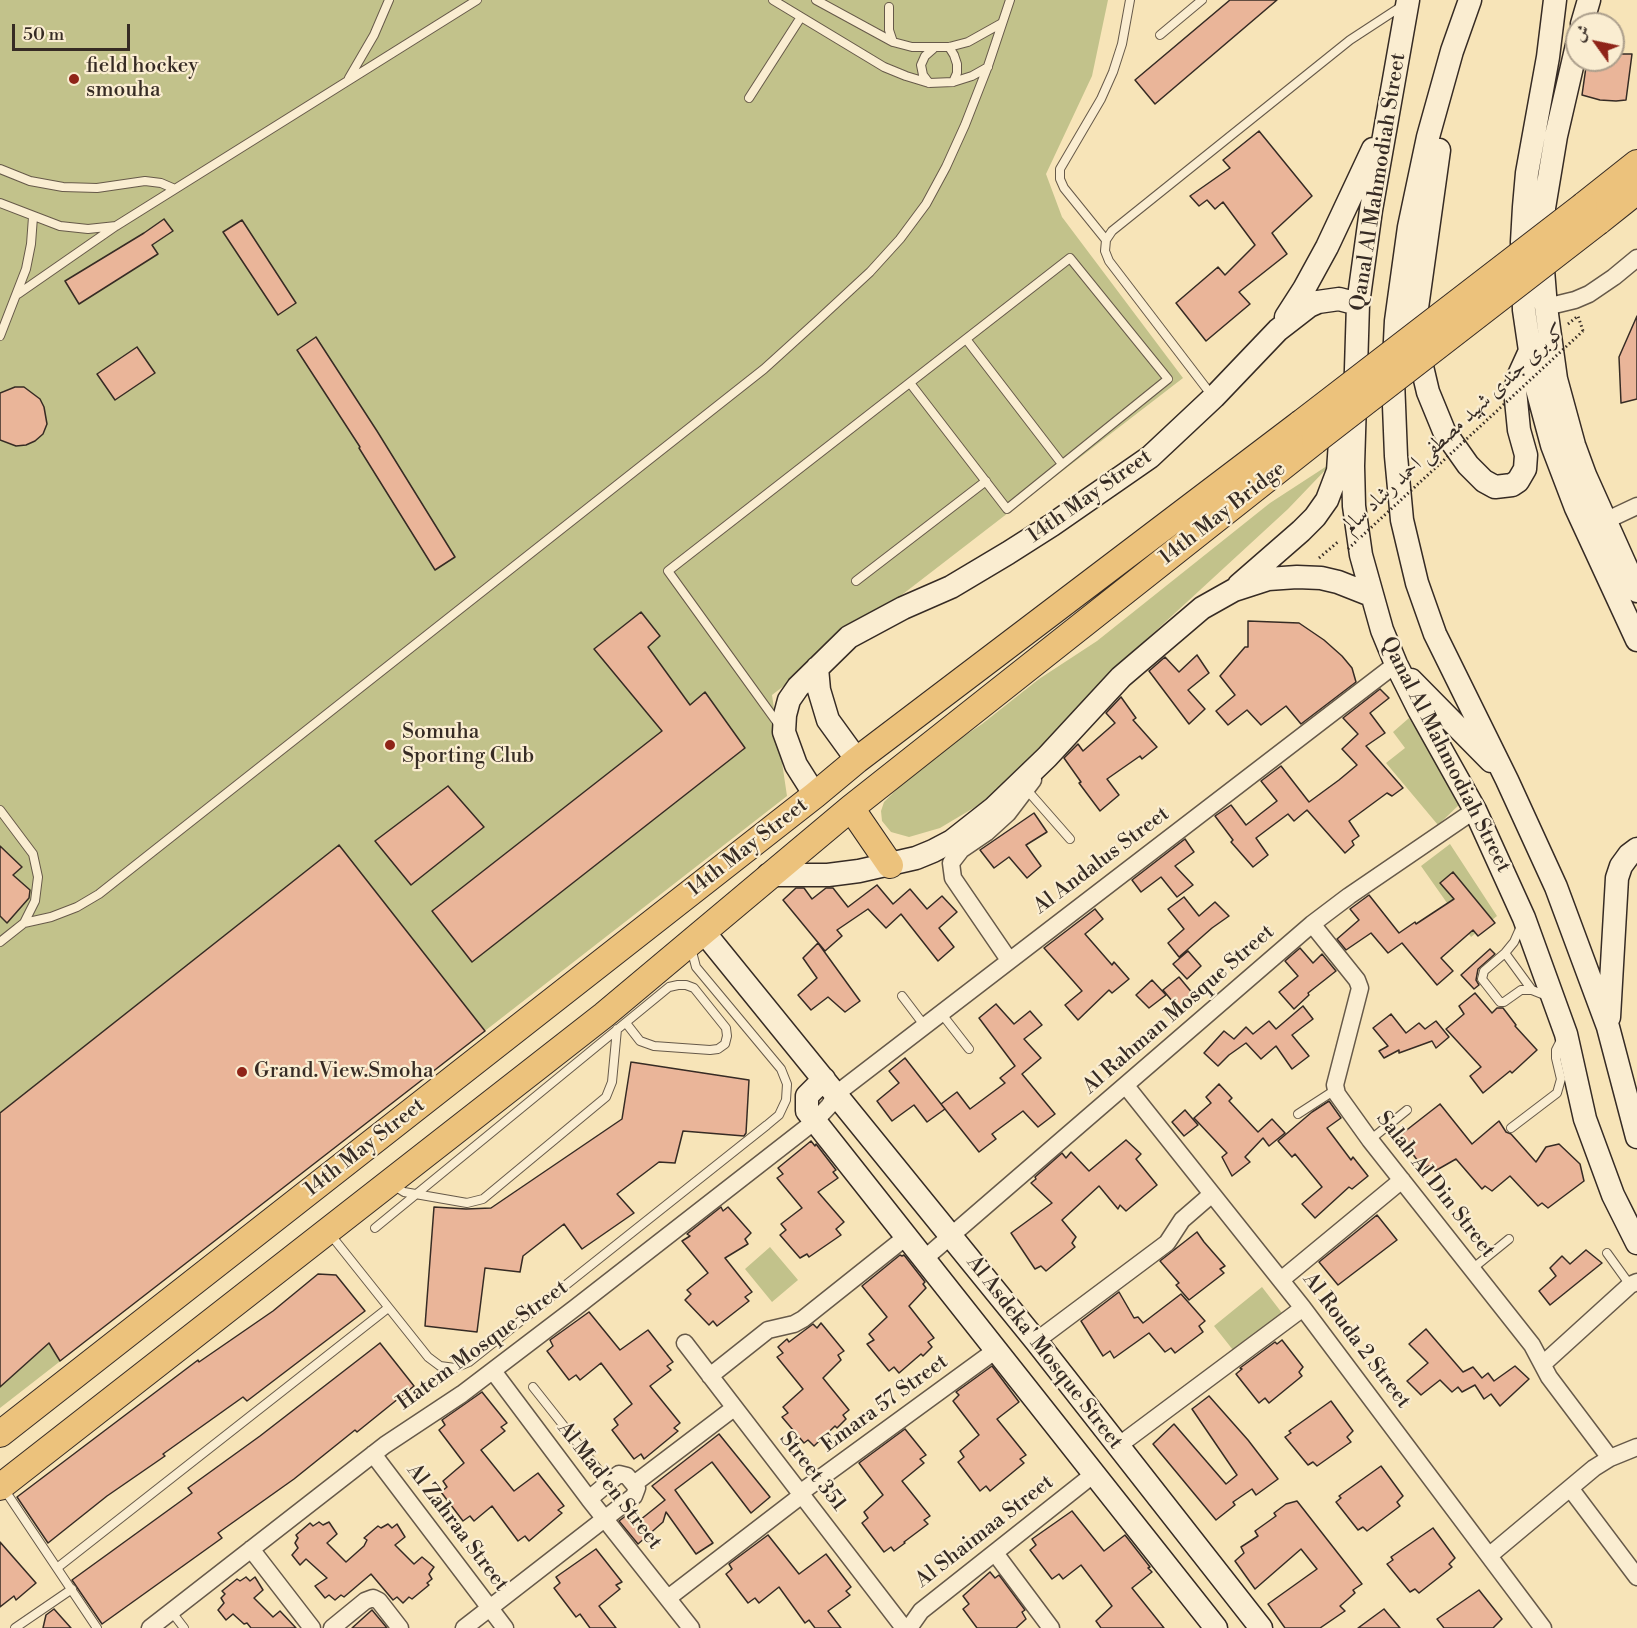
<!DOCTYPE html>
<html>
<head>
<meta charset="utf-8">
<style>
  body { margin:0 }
  #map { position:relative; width:1637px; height:1628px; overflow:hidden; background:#f7e4b8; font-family:"Libre Bodoni",Amiri,serif }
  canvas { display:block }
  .north { position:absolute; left:1565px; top:12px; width:60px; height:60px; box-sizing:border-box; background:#faedd1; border:2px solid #ac9f8c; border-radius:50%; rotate:303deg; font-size:16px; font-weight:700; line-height:24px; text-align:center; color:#362b24 }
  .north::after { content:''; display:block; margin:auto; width:21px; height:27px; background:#8f2418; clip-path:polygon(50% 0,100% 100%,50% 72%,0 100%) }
  .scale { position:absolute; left:12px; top:24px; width:118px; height:27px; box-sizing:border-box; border:3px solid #362b24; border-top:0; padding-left:8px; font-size:18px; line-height:21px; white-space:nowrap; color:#362b24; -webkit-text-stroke:4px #faedd1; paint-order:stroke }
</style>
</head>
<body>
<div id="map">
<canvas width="1637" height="1628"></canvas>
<div class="north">ش</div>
<div class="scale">50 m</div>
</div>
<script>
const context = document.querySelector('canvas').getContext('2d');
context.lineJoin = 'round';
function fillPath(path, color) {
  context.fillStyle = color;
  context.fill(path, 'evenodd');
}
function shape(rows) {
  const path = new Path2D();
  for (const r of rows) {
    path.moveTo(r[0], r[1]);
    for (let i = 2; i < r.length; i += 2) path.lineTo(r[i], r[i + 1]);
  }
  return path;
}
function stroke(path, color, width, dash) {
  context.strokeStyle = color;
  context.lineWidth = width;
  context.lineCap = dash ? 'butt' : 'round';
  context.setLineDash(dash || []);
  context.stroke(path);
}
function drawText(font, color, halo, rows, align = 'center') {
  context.font = font + ' "Libre Bodoni",Amiri,serif';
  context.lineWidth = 4.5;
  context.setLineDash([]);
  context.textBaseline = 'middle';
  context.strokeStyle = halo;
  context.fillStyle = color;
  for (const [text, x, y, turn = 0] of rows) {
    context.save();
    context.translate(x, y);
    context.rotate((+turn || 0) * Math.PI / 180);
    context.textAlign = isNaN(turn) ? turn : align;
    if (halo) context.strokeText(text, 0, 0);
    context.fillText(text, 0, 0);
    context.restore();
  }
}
fillPath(shape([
  [0,0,1108,0,1092,76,1046,174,1062,217,1183,378,772,695,787,796,0,1408],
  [1333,462,1288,509,1149,637,1037,756,987,800,940,828,909,837,891,832,882,821,881,811,884,802,921,765,982,724,1039,679,1097,641,1270,503],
  [1409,718,1461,803,1438,825,1386,763,1405,748,1393,732],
  [1450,844,1497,916,1471,937,1421,866],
  [770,1247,798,1280,772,1302,745,1269],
  [1262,1287,1282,1313,1233,1350,1214,1326]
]), '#c2c28b');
const building = shape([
  [1230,0,1277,0,1155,104,1135,80,1230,0],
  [1613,54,1632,54,1626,100,1616,101,1600,100,1582,95,1587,60,1613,60,1613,54],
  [1259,131,1312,196,1272,233,1287,254,1239,292,1250,304,1206,341,1176,303,1218,267,1225,275,1255,245,1223,202,1215,209,1207,200,1199,206,1190,196,1230,168,1223,160,1259,131],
  [164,219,173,231,152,245,158,254,79,304,65,281,144,233,164,219],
  [242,220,296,303,278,315,223,232,242,220],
  [1637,316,1637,399,1621,403,1619,357,1637,316],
  [316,337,377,431,455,557,435,570,359,448,360,447,297,350,316,337],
  [137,347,155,373,115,400,97,374,137,347],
  [15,387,24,387,40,399,44,407,47,424,43,434,35,441,26,445,16,446,0,440,0,393,15,387],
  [641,612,660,636,648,647,690,705,705,692,745,748,472,962,432,911,662,731,594,649,641,612],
  [1248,621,1299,623,1324,640,1342,656,1352,668,1356,682,1301,724,1286,706,1261,725,1247,710,1228,725,1216,711,1235,695,1220,676,1245,647,1248,647,1248,621],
  [1197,655,1209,673,1188,690,1205,709,1189,724,1149,671,1165,657,1179,672,1197,655],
  [1380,689,1389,698,1370,713,1385,733,1366,746,1403,788,1392,796,1387,793,1349,821,1359,836,1352,841,1354,845,1345,853,1307,810,1294,821,1288,814,1256,838,1268,855,1253,867,1231,842,1233,840,1215,816,1231,805,1246,825,1277,801,1261,781,1281,766,1309,802,1339,780,1357,765,1342,749,1358,734,1343,718,1380,689],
  [1121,697,1136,718,1133,720,1157,747,1142,759,1140,756,1107,779,1119,795,1100,811,1079,783,1081,782,1064,758,1078,744,1083,751,1115,723,1106,713,1121,697],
  [448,786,484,827,411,885,375,841,448,786],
  [1034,813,1047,832,1026,845,1041,866,1027,878,1009,857,994,868,980,850,1034,813],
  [1185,839,1194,852,1175,866,1193,885,1177,897,1161,877,1141,892,1132,880,1185,839],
  [339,845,485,1031,60,1361,49,1343,0,1387,0,1113,339,845],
  [0,846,22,867,13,875,30,890,29,898,7,923,0,916,0,846],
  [1453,872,1495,923,1478,936,1473,930,1441,958,1453,971,1437,985,1402,943,1388,953,1371,933,1346,950,1337,939,1359,920,1350,909,1369,895,1399,933,1415,922,1416,924,1454,899,1440,883,1453,872],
  [877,885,893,904,910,889,927,909,942,896,957,912,939,928,954,947,938,961,901,914,886,928,868,909,837,930,842,936,825,951,783,900,796,888,804,888,812,899,826,888,833,888,848,907,877,885],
  [1184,897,1199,916,1215,902,1229,916,1212,928,1179,957,1168,943,1184,929,1168,909,1184,897],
  [1095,909,1103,919,1085,934,1112,965,1114,962,1129,979,1112,993,1109,990,1078,1020,1065,1005,1082,991,1044,948,1095,909],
  [818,943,860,1001,845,1012,828,997,811,1010,798,995,817,978,803,958,818,943],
  [1300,948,1313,963,1322,954,1336,971,1308,993,1309,995,1294,1009,1279,992,1298,976,1285,961,1300,948],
  [1490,949,1495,954,1478,969,1476,980,1479,985,1474,989,1461,975,1490,949],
  [1188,951,1201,966,1187,979,1173,964,1188,951],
  [1179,977,1198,1000,1182,1013,1163,990,1179,977],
  [1152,980,1166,995,1149,1008,1136,995,1152,980],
  [1475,993,1492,1013,1497,1008,1503,1008,1516,1025,1515,1026,1537,1050,1512,1073,1510,1071,1483,1093,1470,1076,1481,1067,1446,1029,1464,1014,1459,1006,1475,993],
  [996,1004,1014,1024,1030,1011,1042,1025,1024,1039,1041,1058,1022,1074,1055,1114,1038,1127,1023,1111,992,1134,996,1139,979,1152,941,1104,957,1092,970,1109,1005,1083,1000,1078,1015,1066,979,1018,996,1004],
  [1303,1006,1313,1019,1292,1035,1309,1056,1292,1069,1276,1046,1261,1059,1246,1043,1229,1055,1218,1066,1204,1053,1224,1031,1234,1039,1246,1027,1253,1034,1269,1021,1276,1029,1303,1006],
  [1391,1014,1406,1033,1419,1023,1425,1029,1436,1021,1449,1037,1436,1048,1432,1041,1399,1053,1399,1050,1384,1058,1379,1051,1388,1046,1373,1028,1391,1014],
  [905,1058,945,1109,927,1122,914,1105,892,1121,877,1101,899,1083,889,1071,905,1058],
  [631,1062,749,1080,746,1133,744,1136,683,1131,675,1163,659,1162,617,1194,634,1213,582,1249,564,1224,523,1256,520,1272,485,1268,477,1332,425,1326,434,1207,466,1209,491,1208,622,1119,631,1062],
  [1219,1084,1232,1098,1229,1101,1258,1132,1272,1119,1285,1133,1269,1146,1263,1138,1245,1157,1250,1162,1232,1176,1222,1157,1227,1153,1194,1118,1211,1103,1206,1097,1219,1084],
  [1329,1101,1341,1118,1327,1128,1351,1160,1353,1157,1368,1176,1352,1189,1349,1187,1315,1218,1302,1204,1322,1187,1295,1154,1292,1157,1278,1141,1312,1112,1329,1101],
  [1440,1104,1472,1144,1499,1121,1506,1132,1511,1134,1536,1162,1546,1147,1559,1144,1580,1164,1584,1181,1548,1208,1542,1203,1538,1206,1510,1176,1492,1191,1485,1186,1482,1189,1456,1159,1435,1171,1429,1166,1424,1169,1399,1136,1440,1104],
  [1185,1110,1198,1125,1184,1136,1172,1122,1185,1110],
  [1126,1140,1141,1154,1136,1159,1157,1185,1126,1211,1120,1205,1118,1209,1099,1186,1062,1220,1076,1237,1072,1243,1075,1247,1046,1271,1041,1266,1035,1269,1011,1233,1052,1203,1031,1183,1036,1179,1035,1177,1062,1153,1066,1158,1071,1152,1089,1171,1126,1140],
  [811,1141,815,1146,816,1144,836,1170,833,1172,838,1178,818,1192,844,1222,836,1229,841,1235,809,1257,807,1254,800,1258,780,1235,786,1230,781,1224,802,1208,777,1178,783,1174,778,1168,811,1141],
  [721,1207,723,1211,728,1207,751,1233,745,1239,748,1244,725,1258,752,1292,745,1297,749,1301,717,1326,713,1321,709,1325,685,1300,691,1294,687,1290,708,1273,682,1241,690,1236,687,1234,721,1207],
  [1377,1215,1397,1240,1338,1285,1319,1262,1377,1215],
  [1197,1232,1204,1242,1225,1266,1220,1269,1224,1273,1189,1300,1176,1285,1179,1283,1160,1261,1197,1232],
  [1586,1250,1602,1263,1550,1305,1539,1291,1556,1276,1550,1268,1562,1256,1570,1264,1586,1250],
  [900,1255,902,1256,904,1255,925,1282,923,1284,926,1288,909,1306,934,1338,928,1342,932,1347,923,1356,921,1354,899,1373,894,1367,889,1371,867,1344,874,1340,869,1334,887,1317,862,1286,900,1255],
  [318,1274,336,1275,365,1311,247,1401,243,1397,163,1454,165,1456,107,1496,48,1543,17,1497,198,1360,199,1362,273,1311,318,1274],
  [1119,1292,1134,1318,1138,1317,1143,1323,1181,1294,1205,1321,1199,1326,1203,1332,1175,1353,1171,1348,1165,1352,1149,1333,1114,1358,1110,1351,1103,1356,1081,1321,1119,1292],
  [589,1312,620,1350,648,1330,673,1362,667,1366,671,1370,650,1386,680,1423,674,1428,678,1431,644,1459,641,1454,634,1459,612,1430,618,1425,614,1419,632,1404,601,1363,580,1380,576,1375,569,1380,547,1351,553,1346,550,1340,589,1312],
  [821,1323,844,1351,838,1355,841,1360,823,1378,849,1410,843,1415,846,1419,837,1428,835,1426,814,1446,808,1440,804,1443,782,1417,788,1413,783,1407,803,1389,777,1357,783,1353,778,1347,787,1339,789,1342,813,1324,817,1328,821,1323],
  [1426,1329,1463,1372,1473,1367,1482,1378,1488,1373,1494,1381,1515,1366,1529,1379,1500,1406,1491,1394,1484,1399,1475,1385,1462,1392,1458,1387,1452,1392,1440,1380,1421,1395,1407,1381,1428,1363,1409,1344,1426,1329],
  [1282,1340,1303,1367,1299,1372,1302,1376,1269,1403,1265,1398,1259,1403,1236,1374,1242,1369,1240,1368,1275,1342,1277,1344,1282,1340],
  [380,1343,414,1386,357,1432,355,1430,294,1479,218,1533,222,1538,102,1624,72,1580,192,1493,188,1488,260,1436,380,1343],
  [992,1366,1019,1402,997,1419,1026,1455,1020,1459,1024,1463,990,1491,986,1486,980,1491,958,1462,964,1457,960,1451,979,1435,953,1401,959,1395,956,1392,992,1366],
  [482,1392,507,1423,501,1427,505,1431,481,1450,514,1491,538,1473,564,1506,558,1510,562,1513,529,1541,525,1536,518,1541,492,1506,474,1521,470,1516,463,1521,441,1492,447,1487,443,1481,464,1463,439,1430,445,1425,442,1420,482,1392],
  [1209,1396,1248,1440,1278,1479,1256,1495,1252,1489,1233,1502,1235,1505,1216,1520,1153,1444,1174,1424,1226,1484,1237,1475,1192,1409,1209,1396],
  [1331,1401,1353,1431,1347,1437,1351,1442,1317,1466,1313,1462,1308,1465,1285,1437,1291,1433,1289,1431,1331,1401],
  [905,1429,926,1455,920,1459,924,1463,902,1481,930,1516,924,1520,928,1524,904,1542,905,1543,894,1551,891,1547,884,1552,862,1523,868,1518,864,1512,883,1495,859,1463,905,1429],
  [719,1434,770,1497,751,1513,712,1462,675,1490,713,1543,696,1554,666,1512,663,1522,638,1544,619,1521,632,1511,640,1520,665,1500,652,1486,719,1434],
  [1381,1466,1403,1496,1397,1502,1400,1506,1367,1531,1363,1527,1358,1530,1336,1502,1341,1498,1339,1496,1381,1466],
  [1297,1501,1362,1584,1353,1590,1355,1593,1340,1606,1345,1611,1320,1628,1285,1628,1268,1604,1317,1569,1301,1549,1255,1589,1235,1561,1244,1553,1241,1547,1258,1536,1255,1531,1276,1516,1274,1513,1286,1504,1297,1501],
  [1072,1511,1104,1551,1125,1535,1150,1567,1148,1568,1152,1572,1132,1588,1164,1628,1101,1628,1096,1621,1112,1606,1081,1565,1063,1579,1059,1574,1052,1579,1030,1550,1036,1545,1032,1539,1072,1511],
  [319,1522,323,1525,329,1522,337,1534,327,1543,346,1562,364,1546,367,1540,364,1538,378,1526,381,1528,388,1524,392,1528,397,1524,405,1537,395,1545,414,1564,422,1557,434,1567,429,1574,432,1579,427,1583,429,1585,412,1599,409,1597,403,1603,397,1597,393,1600,371,1574,344,1597,341,1595,335,1600,329,1595,325,1598,315,1586,327,1578,306,1559,300,1565,292,1555,298,1548,295,1543,298,1538,296,1535,310,1523,313,1526,319,1522],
  [1433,1528,1455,1558,1449,1564,1452,1567,1419,1593,1415,1589,1410,1592,1387,1564,1393,1560,1391,1557,1433,1528],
  [768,1535,799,1574,826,1554,851,1587,846,1591,850,1595,828,1611,841,1628,815,1628,809,1620,805,1623,779,1587,759,1603,755,1598,748,1603,726,1574,732,1569,729,1564,768,1535],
  [0,1542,36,1583,16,1600,14,1596,0,1607,0,1542],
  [596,1549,622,1582,616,1585,620,1589,599,1606,616,1628,590,1628,580,1614,576,1617,554,1588,560,1583,556,1577,596,1549],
  [990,1572,995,1578,999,1575,1025,1610,1022,1612,1026,1619,1016,1628,977,1628,963,1609,969,1604,963,1596,990,1572],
  [246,1577,250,1581,255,1577,263,1590,254,1598,273,1617,280,1611,296,1628,251,1628,247,1623,244,1624,233,1614,226,1620,218,1610,224,1603,221,1598,225,1594,222,1591,237,1579,240,1581,246,1577],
  [1479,1590,1502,1619,1493,1628,1444,1628,1437,1619,1479,1590],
  [54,1609,71,1628,43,1628,46,1615,54,1609],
  [1384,1609,1400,1628,1358,1628,1384,1609],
  [372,1610,387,1628,352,1628,372,1610]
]);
fillPath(building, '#eab599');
stroke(building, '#362b24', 1.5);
const lane = shape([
  [773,0,884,67,906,76,929,83,953,82,972,76,988,67],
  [816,0,893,42,912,47,949,47,968,42,1002,23],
  [889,7,889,30,893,42],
  [1160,35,1202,0],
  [949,47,954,55,957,64,957,73,953,82],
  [349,78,374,35,389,0],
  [929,83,923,75,921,65,925,56,933,49],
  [749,98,801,17],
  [0,169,30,181,63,187,97,188,145,181,161,183,175,189],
  [0,203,60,226,88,229,116,226],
  [1106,240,1064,188,1060,179,1060,169,1101,99,1113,72,1122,44,1130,0],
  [18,294,116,226,477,0],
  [0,336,26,269,31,244,33,217],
  [966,339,1062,464],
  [1213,397,1109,261,1105,251,1106,240,1112,231,1350,40,1402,6],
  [856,581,986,481],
  [779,725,668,571,1070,258,1168,379,1007,509,910,383],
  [1027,790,1070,839],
  [0,810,33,854,38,877,35,901,24,923],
  [1522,924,1514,942,1505,953,1484,971,1482,979,1500,1002,1504,1002,1521,990,1532,990,1547,996],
  [0,942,24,923,51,917,77,907,99,894,764,369,817,321,870,272,900,239,926,204,946,167,965,125,988,66,1010,0],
  [1505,953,1532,990],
  [902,996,924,1025],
  [941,1013,969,1049],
  [1298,1114,1335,1090],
  [1511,1128,1557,1093,1561,1079,1556,1058,1556,1050,1562,1038],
  [1370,1140,1407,1110],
  [393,1185,404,1192,467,1203,483,1199,606,1097,612,1082,617,1029],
  [375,1228,669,987,678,985,686,985,694,988,726,1028,727,1036,725,1044,718,1049,710,1050,654,1046,640,1041,626,1023],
  [330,1234,428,1357,440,1366,455,1368,469,1362,767,1125,779,1115,786,1100,787,1084,781,1069,696,967,691,948],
  [1607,1253,1630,1285],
  [1472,1269,1509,1239],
  [533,1387,609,1483],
  [4,1489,97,1628],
  [57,1568,388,1308],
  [171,1611,184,1628],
  [15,1628,72,1589]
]);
const street = shape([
  [1546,307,1575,300,1589,294,1614,277,1637,258],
  [1605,521,1637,506],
  [1312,924,1357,980,1360,988,1335,1085,1337,1094,1370,1140,1532,1345,1549,1377,1610,1458],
  [1009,960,953,878,951,863,961,850,986,833,1008,813,1033,780],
  [1126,1086,1303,1308,1543,1628],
  [924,1259,1312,924,1349,896,1475,810],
  [1281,1280,1402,1180],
  [1036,1341,1167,1243,1182,1220,1212,1194],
  [685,1343,904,1628],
  [1543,1364,1630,1285,1637,1282],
  [493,1371,589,1499,691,1628],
  [710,1376,768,1330,794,1324,803,1319,906,1237],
  [1118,1446,1303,1308],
  [373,1454,505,1628],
  [634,1484,734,1408],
  [1570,1488,1637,1577],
  [800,1493,996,1350],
  [251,1549,312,1628],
  [995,1553,1051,1628],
  [1490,1555,1594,1468,1610,1458,1637,1447],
  [668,1598,802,1495],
  [150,1628,385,1445,462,1394,575,1308,815,1121,829,1106,836,1094,1396,664],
  [332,1628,365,1601,373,1598,379,1601,400,1628],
  [464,1628,634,1496,637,1488,627,1476,619,1474,589,1499],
  [909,1628,921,1611,1094,1474]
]);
const secondary = shape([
  [1408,0,1371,210,1358,304,1353,466,1354,506,1361,555,1382,630,1396,664,1419,710,1475,810,1524,918,1566,1034,1585,1119,1613,1195,1637,1243],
  [1470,0,1452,51,1428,137,1409,227,1396,321,1393,380,1396,456,1402,520,1417,583,1435,634,1507,780,1556,887,1608,1027,1637,1137],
  [1555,0,1548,57,1527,173,1524,207,1522,242,1524,310,1534,378,1552,445,1576,508,1637,640],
  [1582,24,1589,0],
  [1577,45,1556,136,1544,208,1543,270,1546,307,1556,379,1574,445,1585,475,1637,591],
  [1439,150,1416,315,1419,354,1428,392,1444,431,1468,465,1484,481,1495,487,1512,485,1518,481,1525,469,1526,455,1519,430,1515,390,1519,375,1529,353],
  [1286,317,1304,289,1327,247,1373,149],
  [1239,585,1301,531,1315,517,1327,500,1338,471,1340,442],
  [817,668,819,690,828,720,857,760],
  [1411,680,1491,761],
  [815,795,796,765,784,732,785,715,789,700,798,687,849,637,903,608,951,587,1008,553,1052,525,1150,457,1214,397,1278,330,1309,306,1318,302,1339,299,1358,304],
  [768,875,828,875,859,871,916,858,933,851,952,841,994,808,1047,757,1121,677,1202,608,1234,590,1268,579,1297,577,1321,578,1338,582,1371,595],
  [703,931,1036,1341,1261,1628],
  [1609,1017,1617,878,1621,866,1629,855,1637,849],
  [824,1079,807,1096,807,1111,1216,1628]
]);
const primary = shape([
  [1584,205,1637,163],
  [1598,222,1637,191],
  [851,808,890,865],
  [0,1434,815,795,857,760,1301,423],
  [0,1487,604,1015,851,808,1315,441]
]);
stroke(lane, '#665949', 10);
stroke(street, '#665949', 19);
stroke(secondary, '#362b24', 25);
stroke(primary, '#362b24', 28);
stroke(shape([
  [1568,324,1578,316,1583,331],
  [1319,558,1339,541]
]), '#362b24', 3, [1.5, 3]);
stroke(lane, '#faedd1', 8);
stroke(street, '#faedd1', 16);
stroke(secondary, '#faedd1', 22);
stroke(primary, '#ecc27c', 26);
const primaryBridge = shape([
  [1301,423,1584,205],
  [1315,441,1598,222]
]);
stroke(primaryBridge, '#362b24', 28, []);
stroke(shape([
  [1348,549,1583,331]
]), '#362b24', 3, [1.5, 3]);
stroke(primaryBridge, '#ecc27c', 26);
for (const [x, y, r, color] of [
  [74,79,6,"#8f2418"],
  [390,745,6,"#8f2418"],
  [242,1072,6,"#8f2418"]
]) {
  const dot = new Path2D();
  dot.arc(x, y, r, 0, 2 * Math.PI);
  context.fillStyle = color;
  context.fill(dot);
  stroke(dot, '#faedd1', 2);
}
drawText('21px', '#362b24', '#faedd1', [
  ["field hockey",86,67],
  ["smouha",86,91],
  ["Somuha",402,733],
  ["Sporting Club",402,757],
  ["Grand.View.Smoha",254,1072]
], 'left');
drawText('21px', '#362b24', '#faedd1', [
  ["Qanal Al Mahmodiah Street",1379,182,-81],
  ["كوبرى جندى شهيد مصطفى احمد رشاد سالم",1455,429,-43],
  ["14th May Street",1090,497,-35],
  ["14th May Bridge",1223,514,-38],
  ["Qanal Al Mahmodiah Street",1445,755,63],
  ["14th May Street",748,848,-38],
  ["Al Andalus Street",1102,861,-37],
  ["Al Rahman Mosque Street",1179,1010,-41],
  ["14th May Street",365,1148,-38],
  ["Salah Al Din Street",1435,1185,52],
  ["Al Rouda 2 Street",1356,1341,53],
  ["Hatem Mosque Street",483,1346,-36],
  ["Al Asdeka' Mosque Street",1044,1353,52],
  ["Emara 57 Street",885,1404,-36],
  ["Street 351",812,1472,52],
  ["Al Mad'en Street",609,1486,52],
  ["Al Zahraa Street",457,1528,53],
  ["Al Shaimaa Street",985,1532,-38]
]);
</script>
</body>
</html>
